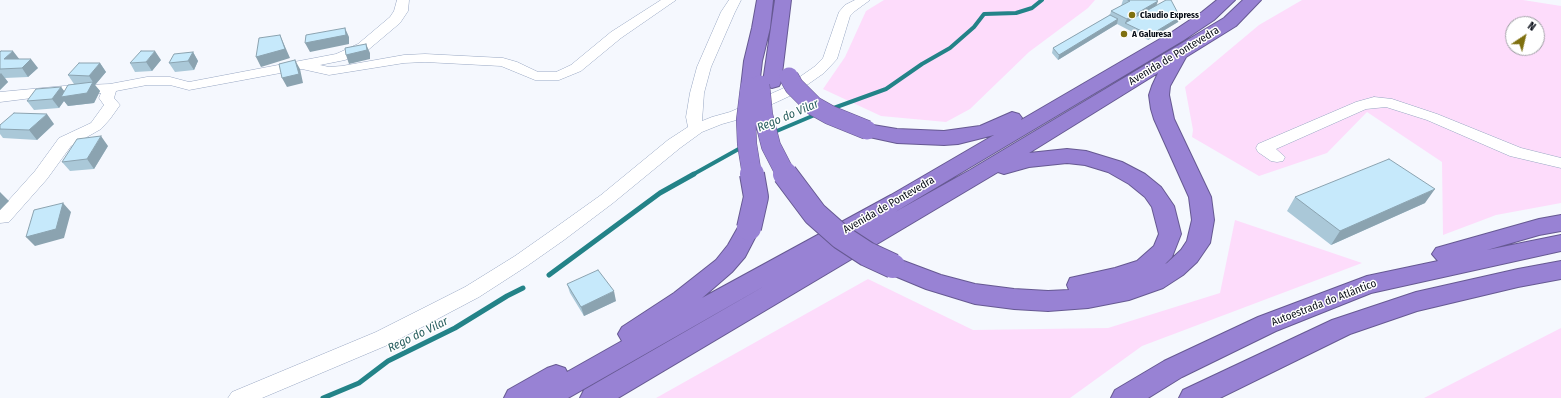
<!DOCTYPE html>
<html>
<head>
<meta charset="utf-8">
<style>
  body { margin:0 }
  #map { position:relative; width:1561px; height:398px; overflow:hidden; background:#f5f8fe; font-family:"Fira Sans Condensed",sans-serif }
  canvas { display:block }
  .north { position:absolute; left:1505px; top:16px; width:40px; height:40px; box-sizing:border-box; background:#fff; border:1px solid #9c9ea2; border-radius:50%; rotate:35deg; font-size:11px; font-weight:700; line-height:16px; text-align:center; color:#080d17 }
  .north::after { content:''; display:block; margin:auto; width:14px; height:18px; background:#7f700f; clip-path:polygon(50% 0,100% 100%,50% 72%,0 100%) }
</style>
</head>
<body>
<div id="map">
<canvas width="1561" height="398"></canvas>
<div class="north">N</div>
</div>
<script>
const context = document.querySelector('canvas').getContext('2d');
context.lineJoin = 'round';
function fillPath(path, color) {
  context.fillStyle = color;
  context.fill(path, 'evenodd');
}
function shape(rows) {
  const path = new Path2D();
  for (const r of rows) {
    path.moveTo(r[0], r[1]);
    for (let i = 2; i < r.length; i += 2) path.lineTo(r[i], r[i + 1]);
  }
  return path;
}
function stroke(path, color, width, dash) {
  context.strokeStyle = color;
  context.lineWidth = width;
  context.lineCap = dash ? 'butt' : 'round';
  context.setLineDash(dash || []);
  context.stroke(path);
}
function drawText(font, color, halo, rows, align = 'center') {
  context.font = font + ' "Fira Sans Condensed",sans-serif';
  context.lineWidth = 3;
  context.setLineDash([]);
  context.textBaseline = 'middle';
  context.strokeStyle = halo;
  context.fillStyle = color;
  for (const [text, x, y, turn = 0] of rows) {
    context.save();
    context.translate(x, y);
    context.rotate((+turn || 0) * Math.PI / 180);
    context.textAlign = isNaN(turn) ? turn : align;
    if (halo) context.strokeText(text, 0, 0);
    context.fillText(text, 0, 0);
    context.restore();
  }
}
fillPath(shape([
  [884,0,1095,0,1088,8,1029,52,970,109,946,122,881,116,823,89,845,57,866,11],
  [1302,0,1523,0,1561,6,1561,203,1496,215,1443,235,1442,162,1367,112,1327,153,1259,176,1192,137,1193,130,1185,87,1259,25],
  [1513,24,1537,24,1537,48,1513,48],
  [1235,220,1362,263,1142,346,1070,398,656,398,868,279,973,330,1108,328,1220,293],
  [1561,328,1561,398,1424,398]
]), '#fddcfb');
stroke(shape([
  [831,109,886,89,922,64,950,48,974,27,984,14,1016,13,1032,8,1042,0],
  [772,133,817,114],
  [692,175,744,146]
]), '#238388', 4);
stroke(shape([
  [549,275,660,193,694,174],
  [323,398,359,383,388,361,455,328,507,296,523,288]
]), '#238388', 5);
const street = shape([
  [397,0,409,0,408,11,400,23,368,50,345,60,320,65,329,67,342,66,404,55,425,54,503,58,517,62,538,72,556,72,571,65,611,32,661,0,676,0,621,38,581,71,559,80,535,80,501,66,425,62,404,63,329,75,302,69,189,90,170,85,147,85,116,91,114,98,120,105,110,119,101,129,71,146,47,179,9,222,0,223,0,210,35,171,59,138,91,123,104,105,99,98,101,93,64,94,0,102,0,92,64,86,110,84,147,77,170,77,189,82,336,54,358,44,390,17,394,11,397,0],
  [729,0,741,0,735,12,711,67,704,93,702,121,712,117,730,112,784,88,814,67,823,58,839,12,845,5,855,0,870,0,855,11,850,16,837,59,824,73,794,94,740,119,722,124,702,132,680,148,613,203,564,240,527,266,479,297,390,344,262,398,228,398,232,392,376,332,465,287,515,256,552,230,601,195,668,140,688,127,686,117,690,93,697,67,721,12,729,0],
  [1374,97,1392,99,1437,114,1521,148,1561,158,1561,168,1510,156,1427,120,1386,107,1366,109,1276,149,1285,157,1283,161,1277,162,1271,161,1258,152,1256,148,1258,144,1356,102,1374,97]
]);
const highway = shape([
  [757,0,773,0,770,28,762,61,759,87,757,91,750,93,743,91,741,87,744,61,752,28,757,0],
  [775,0,791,0,781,82,779,86,772,88,765,86,763,82,775,0],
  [1217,0,1235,0,1214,20,1184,40,895,212,970,170,1224,18,1243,0,1261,0,1236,26,1186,57,1170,86,1169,95,1174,119,1211,197,1214,220,1210,243,1197,262,1183,275,1163,288,1129,300,1088,308,1048,311,1014,309,975,304,926,289,885,272,881,266,885,260,893,257,941,275,975,284,1014,289,1048,291,1069,290,1067,285,1070,278,1115,268,1137,261,1154,246,1159,234,1152,207,1145,197,1129,184,1108,172,1085,165,1067,163,1029,167,1004,174,998,172,618,398,580,398,584,390,768,284,568,398,504,398,508,390,547,368,556,365,565,368,567,372,622,341,618,334,622,327,674,293,716,260,728,245,741,222,749,220,757,222,760,228,745,257,732,272,702,298,891,195,994,135,958,144,944,145,897,143,860,135,857,130,860,125,867,124,897,129,944,131,980,126,1012,112,1019,114,1022,118,1021,120,1172,32,1202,12,1217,0],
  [1158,73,1152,86,1149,95,1151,109,1154,119,1189,197,1192,220,1187,241,1181,250,1167,263,1165,264,1172,257,1181,234,1174,206,1161,187,1145,174,1122,162,1086,151,1067,149,1029,153,1158,73],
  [1561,215,1561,231,1539,235,1487,250,1561,235,1561,251,1371,293,1276,331,1182,377,1148,398,1111,398,1115,390,1164,361,1258,317,1367,276,1438,261,1432,254,1436,248,1539,219,1561,215],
  [1561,261,1561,279,1518,287,1417,311,1350,334,1220,398,1179,398,1183,390,1332,320,1416,292,1518,269,1561,261]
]);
stroke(street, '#98a7c3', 1);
stroke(highway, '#665992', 2);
fillPath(street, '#fff');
fillPath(highway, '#9882d4');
const highwayBridgeFar1 = shape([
  [789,77,794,86,814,106,830,115,867,130],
  [760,85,763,115,771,146,786,175],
  [750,87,746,120,747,144,752,175]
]);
const highwayBridge = shape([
  [785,174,815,214,841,237,867,254,893,266],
  [749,228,756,197,752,174]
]);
stroke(highwayBridgeFar1, '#665992', 20, []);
stroke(highwayBridge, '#665992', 26, []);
stroke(highwayBridgeFar1, '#9882d4', 19);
stroke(highwayBridge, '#9882d4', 24);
fillPath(shape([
  [1123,0,1156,0,1156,6,1180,17,1178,22,1148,40,1117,24,1058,60,1052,53,1053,48,1110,15,1111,11,1121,6],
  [0,52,19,59,38,68,28,77,5,78,8,82,0,90],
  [193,52,198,61,194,70,175,72,169,63],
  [161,60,152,71,135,72,130,63],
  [100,63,106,72,95,85,100,91,94,103,68,106,64,101,59,108,34,110,27,101,61,87,64,91,74,84,68,75],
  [54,124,37,140,3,138,0,134,0,125],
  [108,146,94,169,70,171,62,162],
  [1295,197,1425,203,1331,245,1287,211],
  [567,284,616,301,584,316,570,293]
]), '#aac8d8');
fillPath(shape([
  [1158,1,1155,10,1125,23,1127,19],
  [1180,17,1178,22,1148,40,1150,35],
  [1118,19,1117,24,1058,60,1059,55],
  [345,28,349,37,349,44,310,52,305,43],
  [280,35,290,58,261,67,256,57],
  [366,44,370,53,370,59,349,64,346,55],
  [13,51,20,60,4,59],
  [155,51,161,60,152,71,146,62],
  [193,52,198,61,194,70,188,61],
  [31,59,38,68,28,77,22,68],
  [295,60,300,69,303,83,287,87,282,78],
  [100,63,106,72,95,85,100,91,94,103,68,106,64,101,59,108,52,99,61,87,68,96,93,82,89,76],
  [1,73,8,82,0,90,0,74],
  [47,114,54,124,37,140,29,130],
  [101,136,108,146,94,169,87,159],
  [1435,189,1425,203,1331,245,1340,231],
  [0,192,9,201,0,210],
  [63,203,71,212,64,238,35,246,26,237],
  [614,291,616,301,584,316,581,307]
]), '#8ba3b0');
const building = shape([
  [1128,0,1156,0,1158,1,1127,19,1111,11,1130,1,1128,0],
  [1166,0,1171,0,1180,17,1150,35,1125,23,1166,0],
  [1110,15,1118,19,1059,55,1053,48,1110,15],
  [345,28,346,35,305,43,306,35,345,28],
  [280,35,285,49,256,57,259,38,280,35],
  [366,44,367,50,346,55,345,48,366,44],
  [1,51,13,51,4,59,31,59,22,68,0,69,0,52,1,51],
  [141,51,155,51,146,62,130,63,141,51],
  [193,52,188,61,169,63,174,54,193,52],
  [295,60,299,74,282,78,279,64,295,60],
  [79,63,100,63,89,76,68,75,79,63],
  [93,82,87,93,61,97,68,85,93,82],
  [61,87,52,99,27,101,36,89,61,87],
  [14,113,47,114,29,130,0,129,0,125,14,113],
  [101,136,87,159,62,162,77,139,101,136],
  [1389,159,1435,189,1340,231,1295,197,1389,159],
  [63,203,56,229,26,237,34,210,63,203],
  [598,270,614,291,581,307,567,284,598,270]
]);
fillPath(building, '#c6e9fb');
stroke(building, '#8ba3b0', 1);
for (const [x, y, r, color] of [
  [1132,15,4,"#7f700f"],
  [1124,34,4,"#7f700f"]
]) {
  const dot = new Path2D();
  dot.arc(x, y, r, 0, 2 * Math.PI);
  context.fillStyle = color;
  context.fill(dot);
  stroke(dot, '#fff', 1.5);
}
drawText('bold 9px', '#080d17', '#fff', [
  ["Claudio Express",1140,15],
  ["A Galuresa",1132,34]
], 'left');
drawText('11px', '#080d17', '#fff', [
  ["Avenida de Pontevedra",1174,56,-31],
  ["Avenida de Pontevedra",889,205,-30],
  ["Autoestrada do Atlántico",1324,303,-21]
]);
drawText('italic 12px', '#2b6061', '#fff', [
  ["Rego do Vilar",788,116,-23],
  ["Rego do Vilar",418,335,-26]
]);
</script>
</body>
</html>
